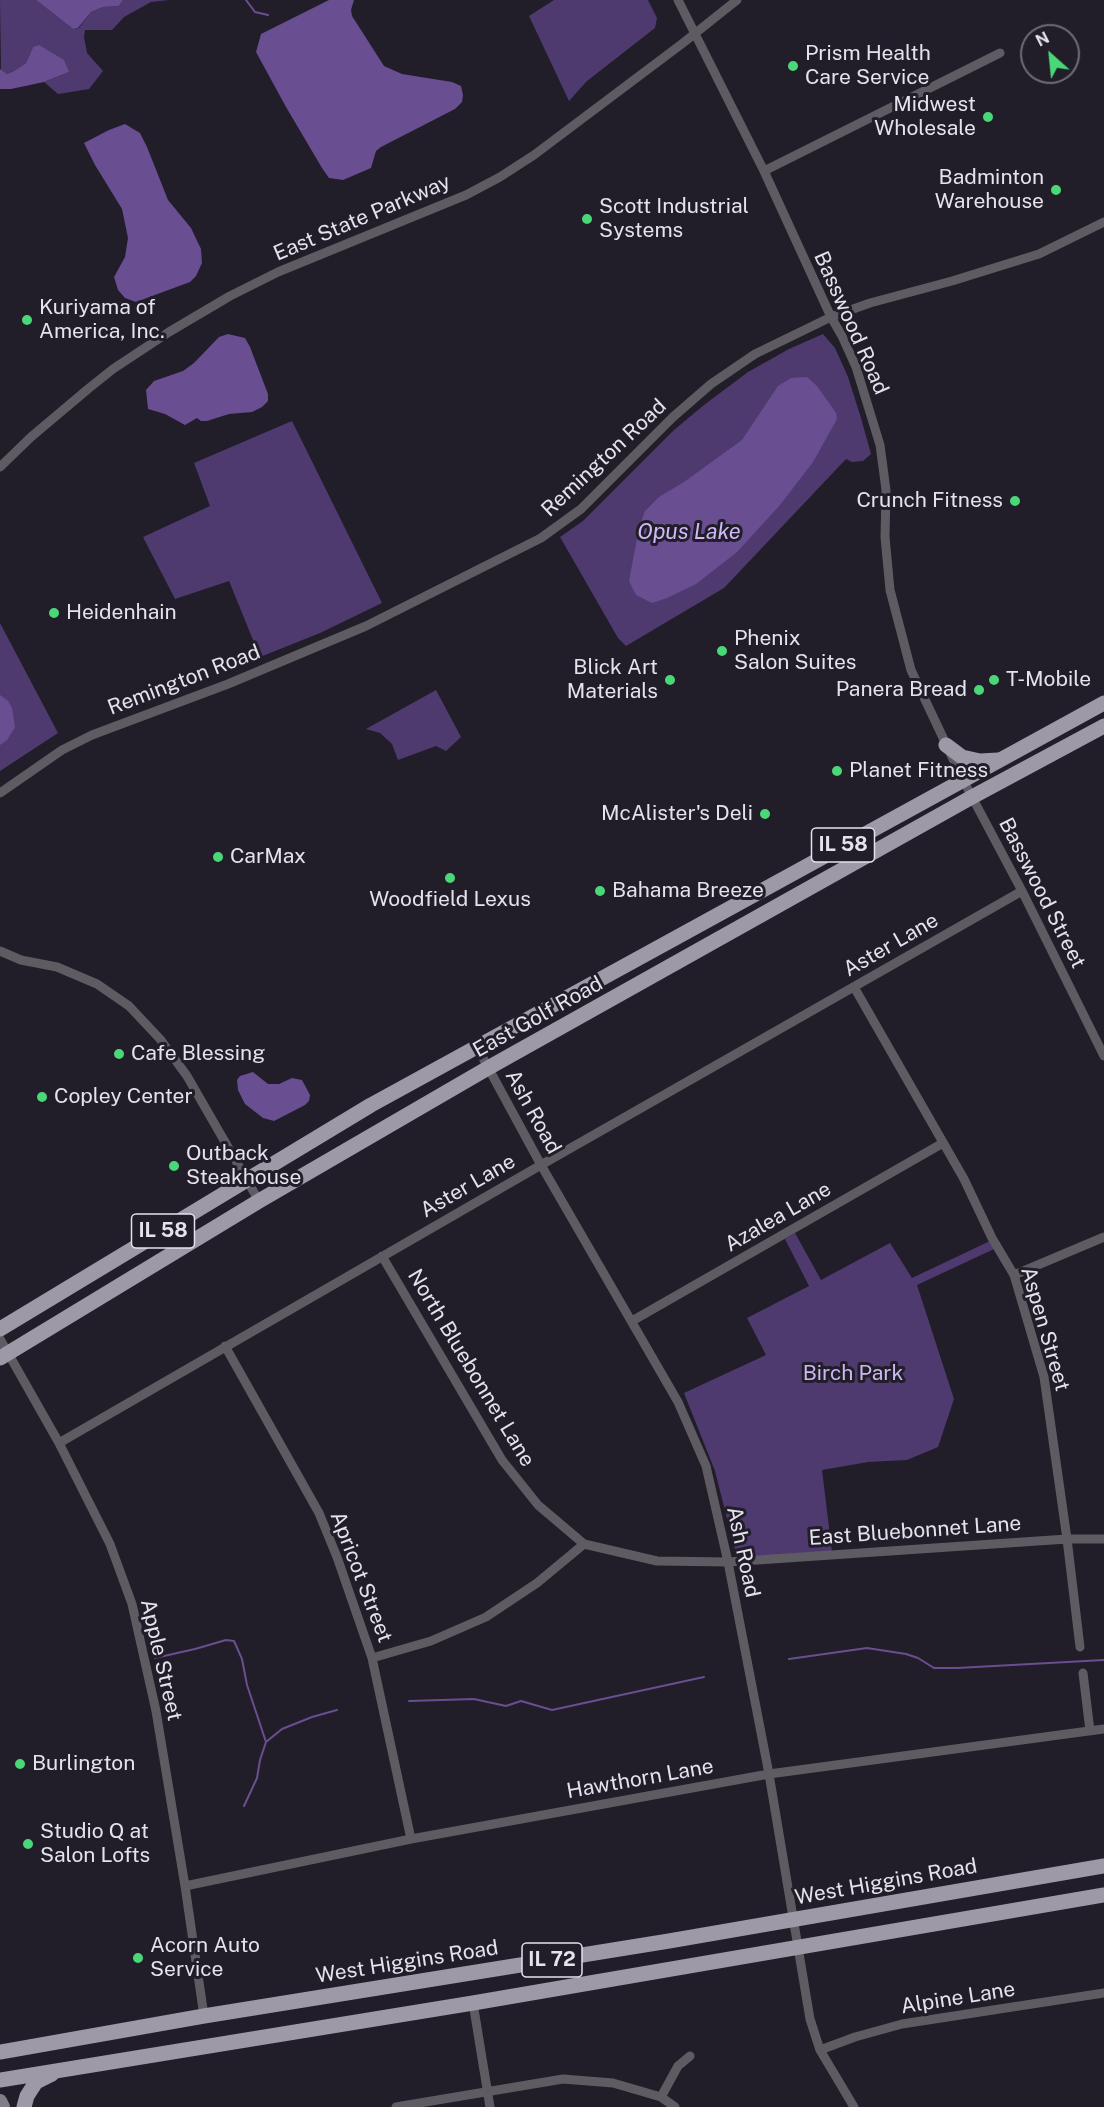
<!DOCTYPE html>
<html>
<head>
<meta charset="utf-8">
<style>
  body { margin:0 }
  #map { position:relative; width:1104px; height:2107px; overflow:hidden; background:#211d29; font-family:"Public Sans",sans-serif }
  canvas { display:block }
  .north { position:absolute; left:1020px; top:24px; width:60px; height:60px; box-sizing:border-box; background:#211d29; border:2px solid #6f6c77; border-radius:50%; rotate:333deg; font-size:16px; font-weight:700; line-height:24px; text-align:center; color:#e5e2eb }
  .north::after { content:''; display:block; margin:auto; width:21px; height:27px; background:#4ad778; clip-path:polygon(50% 0,100% 100%,50% 72%,0 100%) }
</style>
</head>
<body>
<div id="map">
<canvas width="1104" height="2107"></canvas>
<div class="north">N</div>
</div>
<script>
const context = document.querySelector('canvas').getContext('2d');
context.lineJoin = 'round';
function fillPath(path, color) {
  context.fillStyle = color;
  context.fill(path, 'evenodd');
}
function shape(rows) {
  const path = new Path2D();
  for (const r of rows) {
    path.moveTo(r[0], r[1]);
    for (let i = 2; i < r.length; i += 2) path.lineTo(r[i], r[i + 1]);
  }
  return path;
}
function stroke(path, color, width, dash) {
  context.strokeStyle = color;
  context.lineWidth = width;
  context.lineCap = dash ? 'butt' : 'round';
  context.setLineDash(dash || []);
  context.stroke(path);
}
function drawText(font, color, halo, rows, align = 'center') {
  context.font = font + ' "Public Sans",sans-serif';
  context.lineWidth = 6;
  context.setLineDash([]);
  context.textBaseline = 'middle';
  context.strokeStyle = halo;
  context.fillStyle = color;
  for (const [text, x, y, turn = 0] of rows) {
    context.save();
    context.translate(x, y);
    context.rotate((+turn || 0) * Math.PI / 180);
    context.textAlign = isNaN(turn) ? turn : align;
    if (halo) context.strokeText(text, 0, 0);
    context.fillText(text, 0, 0);
    context.restore();
  }
}
fillPath(shape([
  [0,0,36,0,73,29,79,28,91,12,103,7,119,6,123,0,169,0,151,2,124,17,112,30,85,30,84,37,87,53,103,71,89,89,58,94,44,82,69,72,33,47,26,63,14,71,7,74,1,70],
  [554,0,648,0,657,18,655,28,587,81,569,101,529,16],
  [823,334,835,348,848,377,861,418,871,454,863,461,852,462,846,459,724,588,626,646,618,638,560,537,583,521,674,430,704,405,748,372,789,349],
  [292,421,382,603,320,633,260,657,229,581,175,599,143,537,210,506,194,463],
  [0,623,58,733,0,771],
  [436,690,461,737,446,751,436,746,398,760,392,744,380,733,366,729],
  [795,1233,821,1280,890,1243,912,1278,990,1241,994,1249,917,1285,954,1399,938,1447,907,1460,868,1462,822,1470,832,1552,744,1558,735,1550,715,1471,684,1393,766,1355,747,1318,809,1286,785,1239]
]), '#4f3a70');
fillPath(shape([
  [36,0,123,0,119,6,103,7,91,12,78,28,73,29],
  [329,0,354,0,351,10,352,16,384,66,402,74,452,82,461,86,463,95,462,102,455,109,381,147,376,151,371,168,343,180,329,178,322,168,286,107,256,52,261,34],
  [39,45,64,60,69,72,44,82,11,89,0,89,0,69,7,74,14,71,26,63,33,47],
  [125,124,140,133,147,147,168,200,191,228,201,249,202,263,196,276,190,282,136,302,125,298,118,290,114,277,125,257,128,238,122,209,95,165,84,143,109,130],
  [228,334,245,338,250,347,268,394,268,401,262,407,252,412,229,414,207,421,201,421,197,418,185,425,165,414,148,409,146,390,154,381,183,371,194,363,219,337],
  [807,377,817,386,836,413,837,419,813,462,780,505,737,552,696,584,667,598,652,603,636,595,629,581,639,528,645,511,659,497,684,482,742,440,778,386,791,378],
  [0,695,8,701,12,708,15,727,7,740,0,745],
  [253,1072,268,1084,279,1084,292,1078,302,1080,310,1095,309,1101,305,1105,274,1121,263,1118,245,1104,238,1090,237,1080,240,1076]
]), '#694e92');
stroke(shape([
  [246,0,255,12,268,15],
  [155,1658,195,1649,226,1640,234,1641,242,1659,247,1685,266,1742],
  [789,1659,867,1648,906,1654,918,1658,934,1668,957,1668,1104,1660],
  [409,1701,474,1699,506,1706,521,1701,552,1710,704,1677],
  [266,1742,282,1729,312,1717,337,1710],
  [244,1806,257,1778,260,1760,266,1742]
]), '#694e92', 2);
stroke(shape([
  [678,0,764,171,831,317,842,336,856,367,880,445,886,490,885,537,890,590,911,670,963,780,1022,891,1104,1056],
  [764,171,1000,53],
  [0,467,31,437,88,389,113,369,169,332,230,296,278,272,466,195,500,177,534,155,683,43,737,0],
  [0,793,62,750,92,735,228,684,366,626,541,538,581,509,673,417,711,384,755,354,831,317,870,303,952,281,1039,254,1104,222],
  [0,951,21,960,57,967,97,984,129,1006,160,1039,187,1076,259,1201],
  [854,987,964,1179,992,1238,1014,1275,1044,1377,1067,1539,1080,1647],
  [477,1047,541,1165,678,1402,706,1466,728,1562,769,1774,810,2019,820,2050,854,2107],
  [382,1256,502,1460,538,1505,584,1544,657,1561,728,1562,1067,1539,1104,1539],
  [1014,1275,1104,1237],
  [632,1321,943,1143],
  [0,1339,59,1443,110,1544,132,1604,156,1711,185,1886,204,2016],
  [225,1346,319,1513,337,1557,372,1658,411,1839],
  [59,1443,541,1165,1022,891],
  [372,1658,431,1641,486,1617,537,1583,584,1544],
  [1083,1673,1090,1731],
  [185,1886,411,1839,769,1774,1104,1729],
  [473,2003,490,2107],
  [820,2050,855,2037,902,2024,1104,1993],
  [661,2097,678,2066,690,2056],
  [396,2107,563,2079,613,2083,661,2097,675,2107]
]), '#5e5c62', 9);
stroke(shape([
  [0,2101,3,2107]
]), '#827e89', 14);
stroke(shape([
  [946,745,962,757,980,761,998,760],
  [0,1329,371,1105,1104,703],
  [0,1358,259,1201,488,1068,972,797,1104,726],
  [0,2052,204,2016,669,1941,1104,1866],
  [0,2080,473,2003,1104,1895],
  [24,2107,27,2096,36,2082,52,2074]
]), '#9d99a6', 15);
for (const [x, y, r, color] of [
  [793,66,6,"#4ad778"],
  [988,117,6,"#4ad778"],
  [1056,190,6,"#4ad778"],
  [587,219,6,"#4ad778"],
  [27,320,6,"#4ad778"],
  [1015,501,6,"#4ad778"],
  [54,613,6,"#4ad778"],
  [722,651,6,"#4ad778"],
  [670,680,6,"#4ad778"],
  [994,680,6,"#4ad778"],
  [979,690,6,"#4ad778"],
  [837,771,6,"#4ad778"],
  [765,814,6,"#4ad778"],
  [218,857,6,"#4ad778"],
  [450,878,6,"#4ad778"],
  [600,891,6,"#4ad778"],
  [119,1054,6,"#4ad778"],
  [42,1097,6,"#4ad778"],
  [174,1166,6,"#4ad778"],
  [20,1764,6,"#4ad778"],
  [28,1844,6,"#4ad778"],
  [138,1958,6,"#4ad778"]
]) {
  const dot = new Path2D();
  dot.arc(x, y, r, 0, 2 * Math.PI);
  context.fillStyle = color;
  context.fill(dot);
  stroke(dot, '#211d29', 2);
}
for (const [x, y, w] of [
  [843,845,63],
  [163,1231,63],
  [552,1960,60]
]) {
  const box = new Path2D();
  box.roundRect(x - w / 2, y - 17, w, 34, 4.5);
  context.fillStyle = '#211d29';
  context.fill(box);
  stroke(box, '#e5e2eb', 1.5);
}
drawText('bold 20px', '#e5e2eb', null, [
  ["IL 58",843,845],
  ["IL 58",163,1231],
  ["IL 72",552,1960]
]);
drawText('21px', '#e5e2eb', '#211d29', [
  ["Prism Health",805,54],
  ["Care Service",805,78],
  ["Midwest",976,105,"right"],
  ["Wholesale",976,129,"right"],
  ["Badminton",1044,178,"right"],
  ["Warehouse",1044,202,"right"],
  ["Scott Industrial",599,207],
  ["Systems",599,231],
  ["Kuriyama of",39,308],
  ["America, Inc.",39,332],
  ["Crunch Fitness",1003,501,"right"],
  ["Heidenhain",66,613],
  ["Phenix",734,639],
  ["Salon Suites",734,663],
  ["Blick Art",658,668,"right"],
  ["Materials",658,692,"right"],
  ["T-Mobile",1006,680],
  ["Panera Bread",967,690,"right"],
  ["Planet Fitness",849,771],
  ["McAlister's Deli",753,814,"right"],
  ["CarMax",230,857],
  ["Bahama Breeze",612,891],
  ["Woodfield Lexus",450,900,"center"],
  ["Cafe Blessing",131,1054],
  ["Copley Center",54,1097],
  ["Outback",186,1154],
  ["Steakhouse",186,1178],
  ["Burlington",32,1764],
  ["Studio Q at",40,1832],
  ["Salon Lofts",40,1856],
  ["Acorn Auto",150,1946],
  ["Service",150,1970]
], 'left');
drawText('21px', '#e5e2eb', '#211d29', [
  ["East State Parkway",362,218,-23],
  ["Basswood Road",851,323,66],
  ["Remington Road",604,458,-43],
  ["Remington Road",184,680,-21],
  ["Basswood Street",1042,893,63],
  ["Aster Lane",891,945,-30],
  ["East Golf Road",538,1017,-29],
  ["Ash Road",533,1112,61],
  ["Aster Lane",468,1186,-30],
  ["Azalea Lane",778,1217,-30],
  ["Aspen Street",1045,1329,74],
  ["North Bluebonnet Lane",471,1368,59],
  ["East Bluebonnet Lane",915,1531,-4],
  ["Ash Road",743,1552,78],
  ["Apricot Street",361,1577,69],
  ["Apple Street",161,1660,77],
  ["Hawthorn Lane",640,1779,-10],
  ["West Higgins Road",886,1882,-10],
  ["West Higgins Road",407,1962,-9],
  ["Alpine Lane",958,1998,-9]
]);
drawText('21px', '#ccb8f2', '#211d29', [
  ["Birch Park",853,1374]
]);
drawText('italic 22px', '#cebaf4', '#211d29', [
  ["Opus Lake",689,532]
]);
</script>
</body>
</html>
